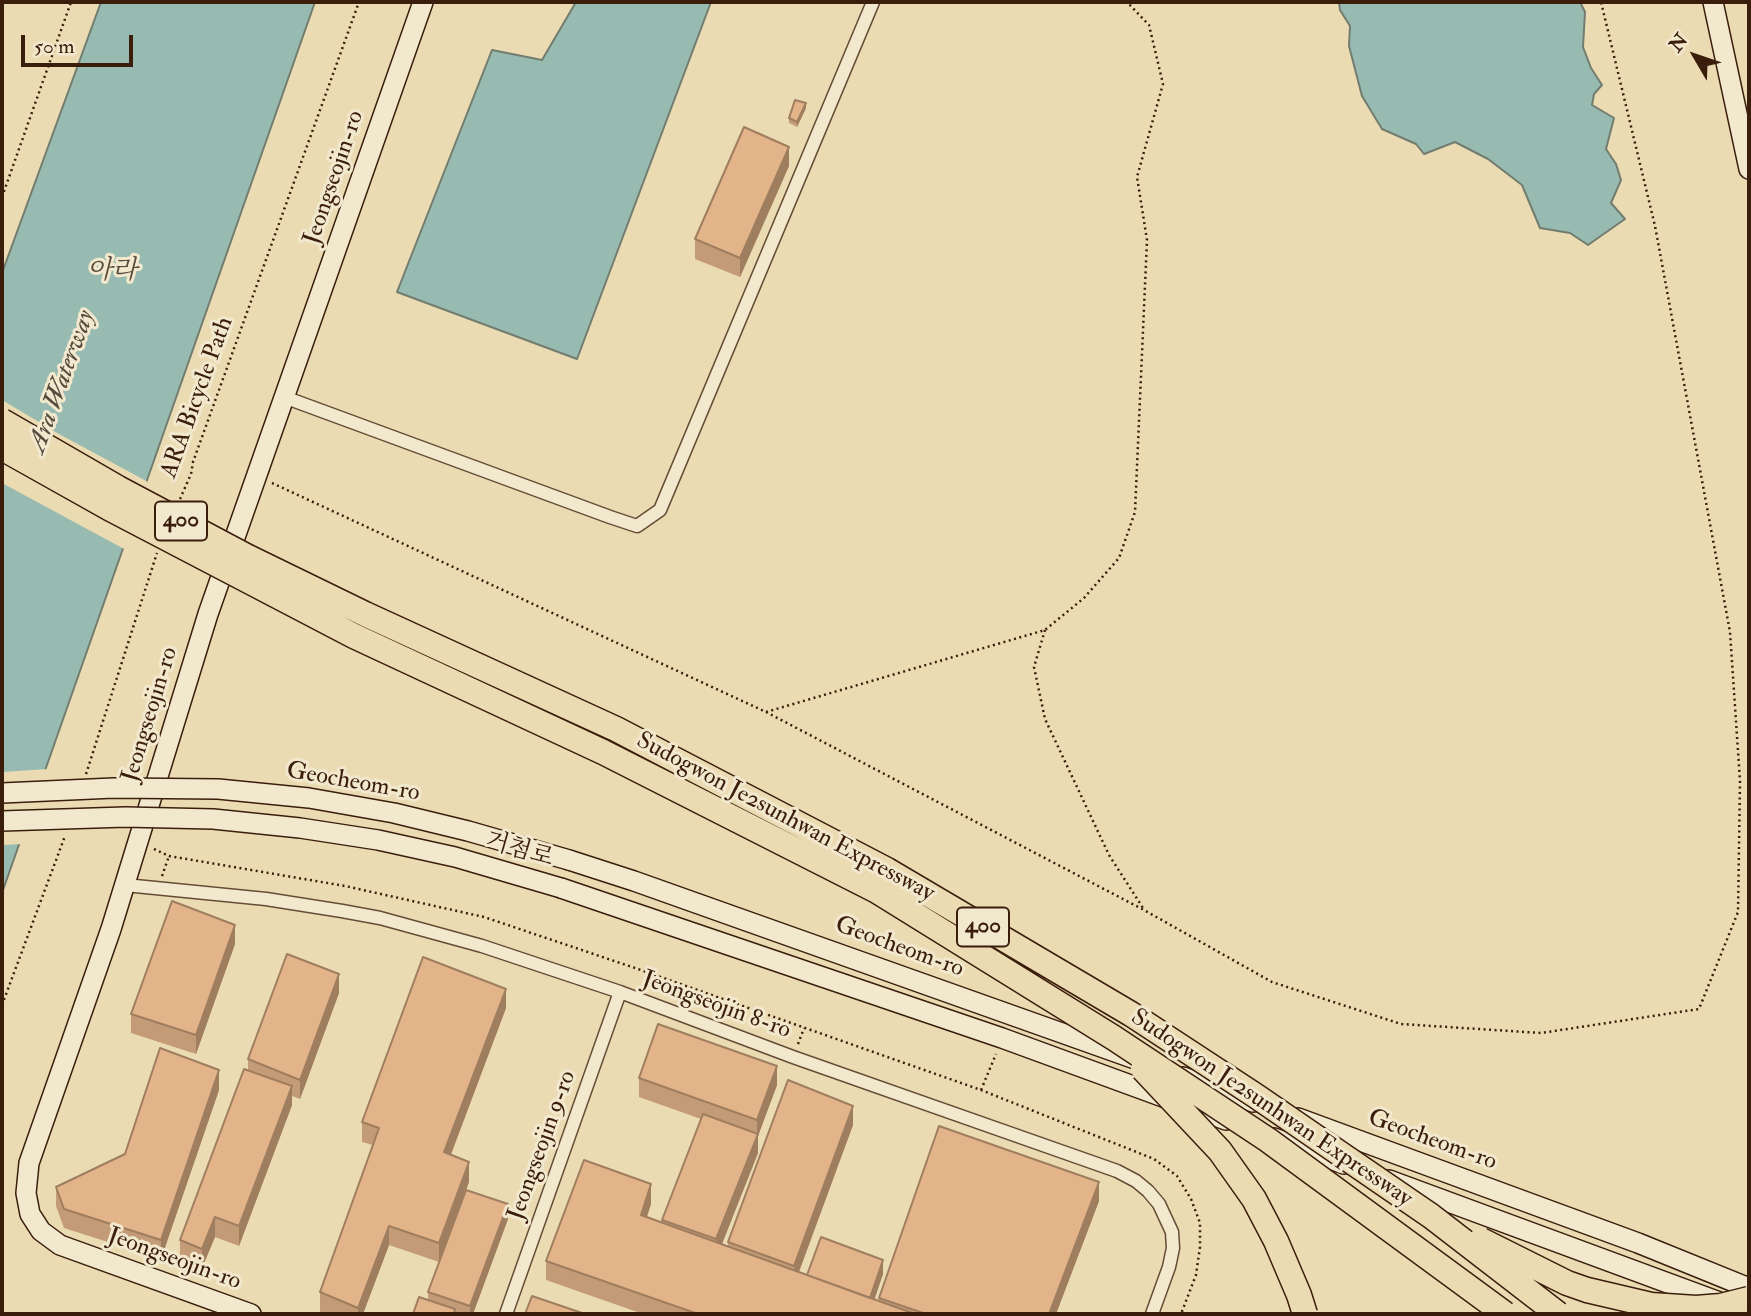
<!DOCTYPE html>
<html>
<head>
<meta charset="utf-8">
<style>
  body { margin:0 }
  #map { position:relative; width:1751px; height:1316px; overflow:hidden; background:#ebdbb3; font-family:"IM FELL Double Pica",serif }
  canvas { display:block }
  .frame { position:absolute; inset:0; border:4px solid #3a1d0b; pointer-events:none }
  .north { position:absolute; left:1660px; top:21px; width:70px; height:70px; -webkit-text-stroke:5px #f2e8ce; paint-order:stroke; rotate:309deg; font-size:19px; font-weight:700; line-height:28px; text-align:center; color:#3a1d0b }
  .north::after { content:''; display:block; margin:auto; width:24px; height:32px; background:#3a1d0b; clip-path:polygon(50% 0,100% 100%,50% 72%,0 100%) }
  .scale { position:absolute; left:21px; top:35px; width:112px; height:32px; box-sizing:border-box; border:4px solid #3a1d0b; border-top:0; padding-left:9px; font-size:21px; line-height:24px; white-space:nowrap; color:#3a1d0b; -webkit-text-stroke:5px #f2e8ce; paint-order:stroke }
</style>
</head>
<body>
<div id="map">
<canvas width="1751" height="1316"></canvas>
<div class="frame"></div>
<div class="north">N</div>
<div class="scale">50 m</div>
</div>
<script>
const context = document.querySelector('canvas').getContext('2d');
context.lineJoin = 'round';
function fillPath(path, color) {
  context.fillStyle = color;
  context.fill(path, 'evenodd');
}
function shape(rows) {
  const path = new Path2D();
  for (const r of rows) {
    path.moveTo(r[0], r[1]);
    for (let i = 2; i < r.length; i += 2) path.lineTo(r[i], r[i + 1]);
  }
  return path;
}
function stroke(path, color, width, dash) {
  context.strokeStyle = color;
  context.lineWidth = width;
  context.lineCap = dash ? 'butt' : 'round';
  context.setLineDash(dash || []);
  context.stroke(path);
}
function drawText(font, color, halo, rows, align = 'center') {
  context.font = font + ' "IM FELL Double Pica","Noto Serif KR",serif';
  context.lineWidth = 6;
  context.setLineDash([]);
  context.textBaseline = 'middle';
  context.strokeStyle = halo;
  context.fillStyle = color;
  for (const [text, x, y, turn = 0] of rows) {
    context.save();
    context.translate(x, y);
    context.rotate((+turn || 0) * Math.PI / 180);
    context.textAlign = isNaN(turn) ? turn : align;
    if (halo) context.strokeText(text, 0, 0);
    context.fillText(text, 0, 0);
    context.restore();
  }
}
const water = shape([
  [101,2,315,2,2,893,2,273,101,2],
  [576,2,711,2,577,359,397,292,492,50,542,60,576,2],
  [1339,2,1580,2,1585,12,1583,47,1591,68,1602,85,1594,94,1592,105,1614,118,1606,149,1616,164,1621,180,1611,203,1625,219,1588,245,1570,233,1540,228,1522,185,1488,159,1455,142,1424,154,1416,144,1382,129,1362,96,1349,46,1350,26,1340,10,1339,2]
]);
fillPath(water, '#98bbb1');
stroke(water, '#727c6f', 2);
fillPath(shape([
  [2,400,59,434,150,483,126,550,2,483],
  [49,769,23,844,2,845,2,772]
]), '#ebdbb3');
const street = shape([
  [284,397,610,517,637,526,660,510,873,2],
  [125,885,266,899,342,911,380,918,482,946,620,992,793,1057,1117,1171,1136,1181,1148,1191,1159,1204,1172,1232,1173,1248,1169,1267,1152,1314],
  [506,1314,620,992]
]);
const secondary = shape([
  [1713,2,1749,169],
  [569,860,634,881,1135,1059],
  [561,888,1002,1038,1226,1120],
  [1183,1077,1253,1102],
  [1298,1118,1638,1243,1749,1288],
  [1274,1138,1344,1164],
  [1389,1180,1749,1313],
  [251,1314,60,1245,41,1231,30,1214,26,1193,29,1163,111,929,208,614,423,2]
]);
stroke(street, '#664c35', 15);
stroke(secondary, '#3a1d0b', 22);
stroke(shape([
  [2,197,71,2],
  [272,483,766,712,1045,630,1084,598,1119,558,1135,512,1147,240,1137,177,1163,84,1149,25,1127,2],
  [180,499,191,474,193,462,359,2],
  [1045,630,1034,667,1045,719,1109,855,1143,908],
  [766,712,1144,910,1272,982,1401,1024,1541,1033,1699,1009,1738,912,1740,781,1730,632,1655,226,1601,2],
  [86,774,157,553],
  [154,849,169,856,345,886,484,917,638,969,981,1090,1154,1159,1177,1176,1191,1199,1200,1223,1200,1247,1196,1275,1181,1314],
  [162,876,169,856],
  [2,1005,65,836],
  [798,1044,804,1028],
  [981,1090,996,1054]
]), '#3a1d0b', 2.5, [2, 3.5]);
stroke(street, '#f2e8ce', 12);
stroke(secondary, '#f2e8ce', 19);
const secondaryBridge = shape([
  [2,793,114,788,218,789,309,798,394,813,468,831,569,860],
  [2,821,125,817,213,819,300,828,378,840,455,857,561,888]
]);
const highwayBridge = shape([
  [2,421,118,488,248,557,365,614,616,729,887,870,1131,1014,1256,1096,1431,1216,1558,1314],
  [2,448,109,508,354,636,603,752,877,891,1114,1038,1268,1140,1505,1314],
  [1143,1069,1220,1151,1254,1199,1276,1241,1299,1295,1305,1314],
  [1481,1240,1567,1283,1587,1290,1651,1305,1696,1308,1721,1306,1749,1299]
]);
stroke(secondaryBridge, '#3a1d0b', 22, []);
stroke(highwayBridge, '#3a1d0b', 27, []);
stroke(secondaryBridge, '#f2e8ce', 19);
stroke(highwayBridge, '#ebdbb3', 24);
fillPath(shape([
  [806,108,797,127,789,123,789,118],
  [789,166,740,277,695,259,695,239],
  [235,944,196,1054,131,1033,131,1014],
  [339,993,300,1099,292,1096,292,1105,239,1246,215,1237,202,1268,180,1260,180,1240,248,1070,248,1059],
  [506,1008,451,1155,469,1182,466,1190,508,1219,473,1314,413,1314,428,1300,428,1292,439,1262,389,1245,363,1314,326,1314,320,1312,320,1292,373,1145,362,1142,362,1122],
  [639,1078,777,1085,758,1136,758,1153,722,1244,728,1246,728,1242,853,1125,799,1272,807,1275,883,1274,874,1299,879,1301,879,1298,1099,1201,1056,1314,643,1314,546,1280,546,1261,651,1204,647,1217,662,1223,662,1220,701,1119,639,1097],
  [219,1090,161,1259,64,1228,56,1206,56,1187,125,1154]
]), '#c39b76');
fillPath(shape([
  [806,103,806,108,797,127,797,122],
  [789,147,789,166,740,277,740,258],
  [235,925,235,944,196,1054,196,1035],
  [339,974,339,993,300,1099,300,1080],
  [506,989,506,1008,444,1172,444,1152],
  [777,1066,777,1085,758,1136,758,1153,716,1259,716,1239,757,1136,757,1120],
  [219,1070,219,1090,161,1259,161,1240],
  [292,1086,292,1105,239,1246,239,1226],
  [853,1106,853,1125,794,1285,794,1266],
  [469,1162,469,1182,439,1262,439,1243],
  [1099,1182,1099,1201,1056,1314,1049,1314],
  [651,1184,651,1204,641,1234,641,1215],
  [508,1204,508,1219,473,1314,470,1314,470,1306],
  [215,1217,215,1237,202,1268,202,1249],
  [389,1226,389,1245,363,1314,358,1314,358,1308],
  [883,1260,883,1274,870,1313,870,1298]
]), '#9f7e60');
const building = shape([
  [795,100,806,103,797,122,789,118,795,100],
  [744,127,789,147,740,258,695,239,744,127],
  [172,901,235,925,196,1035,131,1014,172,901],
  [287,954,339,974,300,1080,248,1059,287,954],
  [423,957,506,989,444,1152,469,1162,439,1243,389,1226,358,1308,320,1292,379,1128,362,1122,423,957],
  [658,1024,777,1066,757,1120,639,1078,658,1024],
  [160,1048,219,1070,161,1240,64,1209,56,1187,125,1154,160,1048],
  [244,1069,292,1086,239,1226,215,1217,202,1249,180,1240,244,1069],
  [788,1080,853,1106,794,1266,728,1242,788,1080],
  [703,1114,758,1134,716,1239,662,1220,703,1114],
  [939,1126,1099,1182,1049,1314,926,1314,879,1298,939,1126],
  [584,1160,651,1184,641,1215,915,1314,698,1314,546,1261,584,1160],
  [466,1190,508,1204,470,1306,428,1292,466,1190],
  [821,1237,883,1260,870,1298,807,1275,821,1237],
  [532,1296,585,1314,525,1314,532,1296],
  [419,1297,455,1309,454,1314,413,1314,419,1297]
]);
fillPath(building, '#e3b489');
stroke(building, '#9f7e60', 2);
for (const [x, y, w] of [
  [181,521,52],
  [983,927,52]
]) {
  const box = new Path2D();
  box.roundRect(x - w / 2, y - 19.5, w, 39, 5);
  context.fillStyle = '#f2e8ce';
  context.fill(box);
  stroke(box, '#3a1d0b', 2);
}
drawText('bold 23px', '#3a1d0b', null, [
  ["400",181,521],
  ["400",983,927]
]);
drawText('24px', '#3a1d0b', '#f2e8ce', [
  ["Jeongseojin-ro",335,178,-71],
  ["ARA Bicycle Path",198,398,-70],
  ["Jeongseojin-ro",151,715,-73],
  ["Geocheom-ro",353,783,10],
  ["Sudogwon Je2sunhwan Expressway",785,818,28],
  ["거첨로",519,851,16],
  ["Geocheom-ro",899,948,20],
  ["Jeongseojin 8-ro",716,1006,20],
  ["Sudogwon Je2sunhwan Expressway",1271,1109,34],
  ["Geocheom-ro",1432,1141,20],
  ["Jeongseojin 9-ro",543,1146,-70],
  ["Jeongseojin-ro",174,1260,20]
]);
drawText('italic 26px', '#564c3d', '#f2e8ce', [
  ["아라",112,272],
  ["Ara Waterway",63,382,-70]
]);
</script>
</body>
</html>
